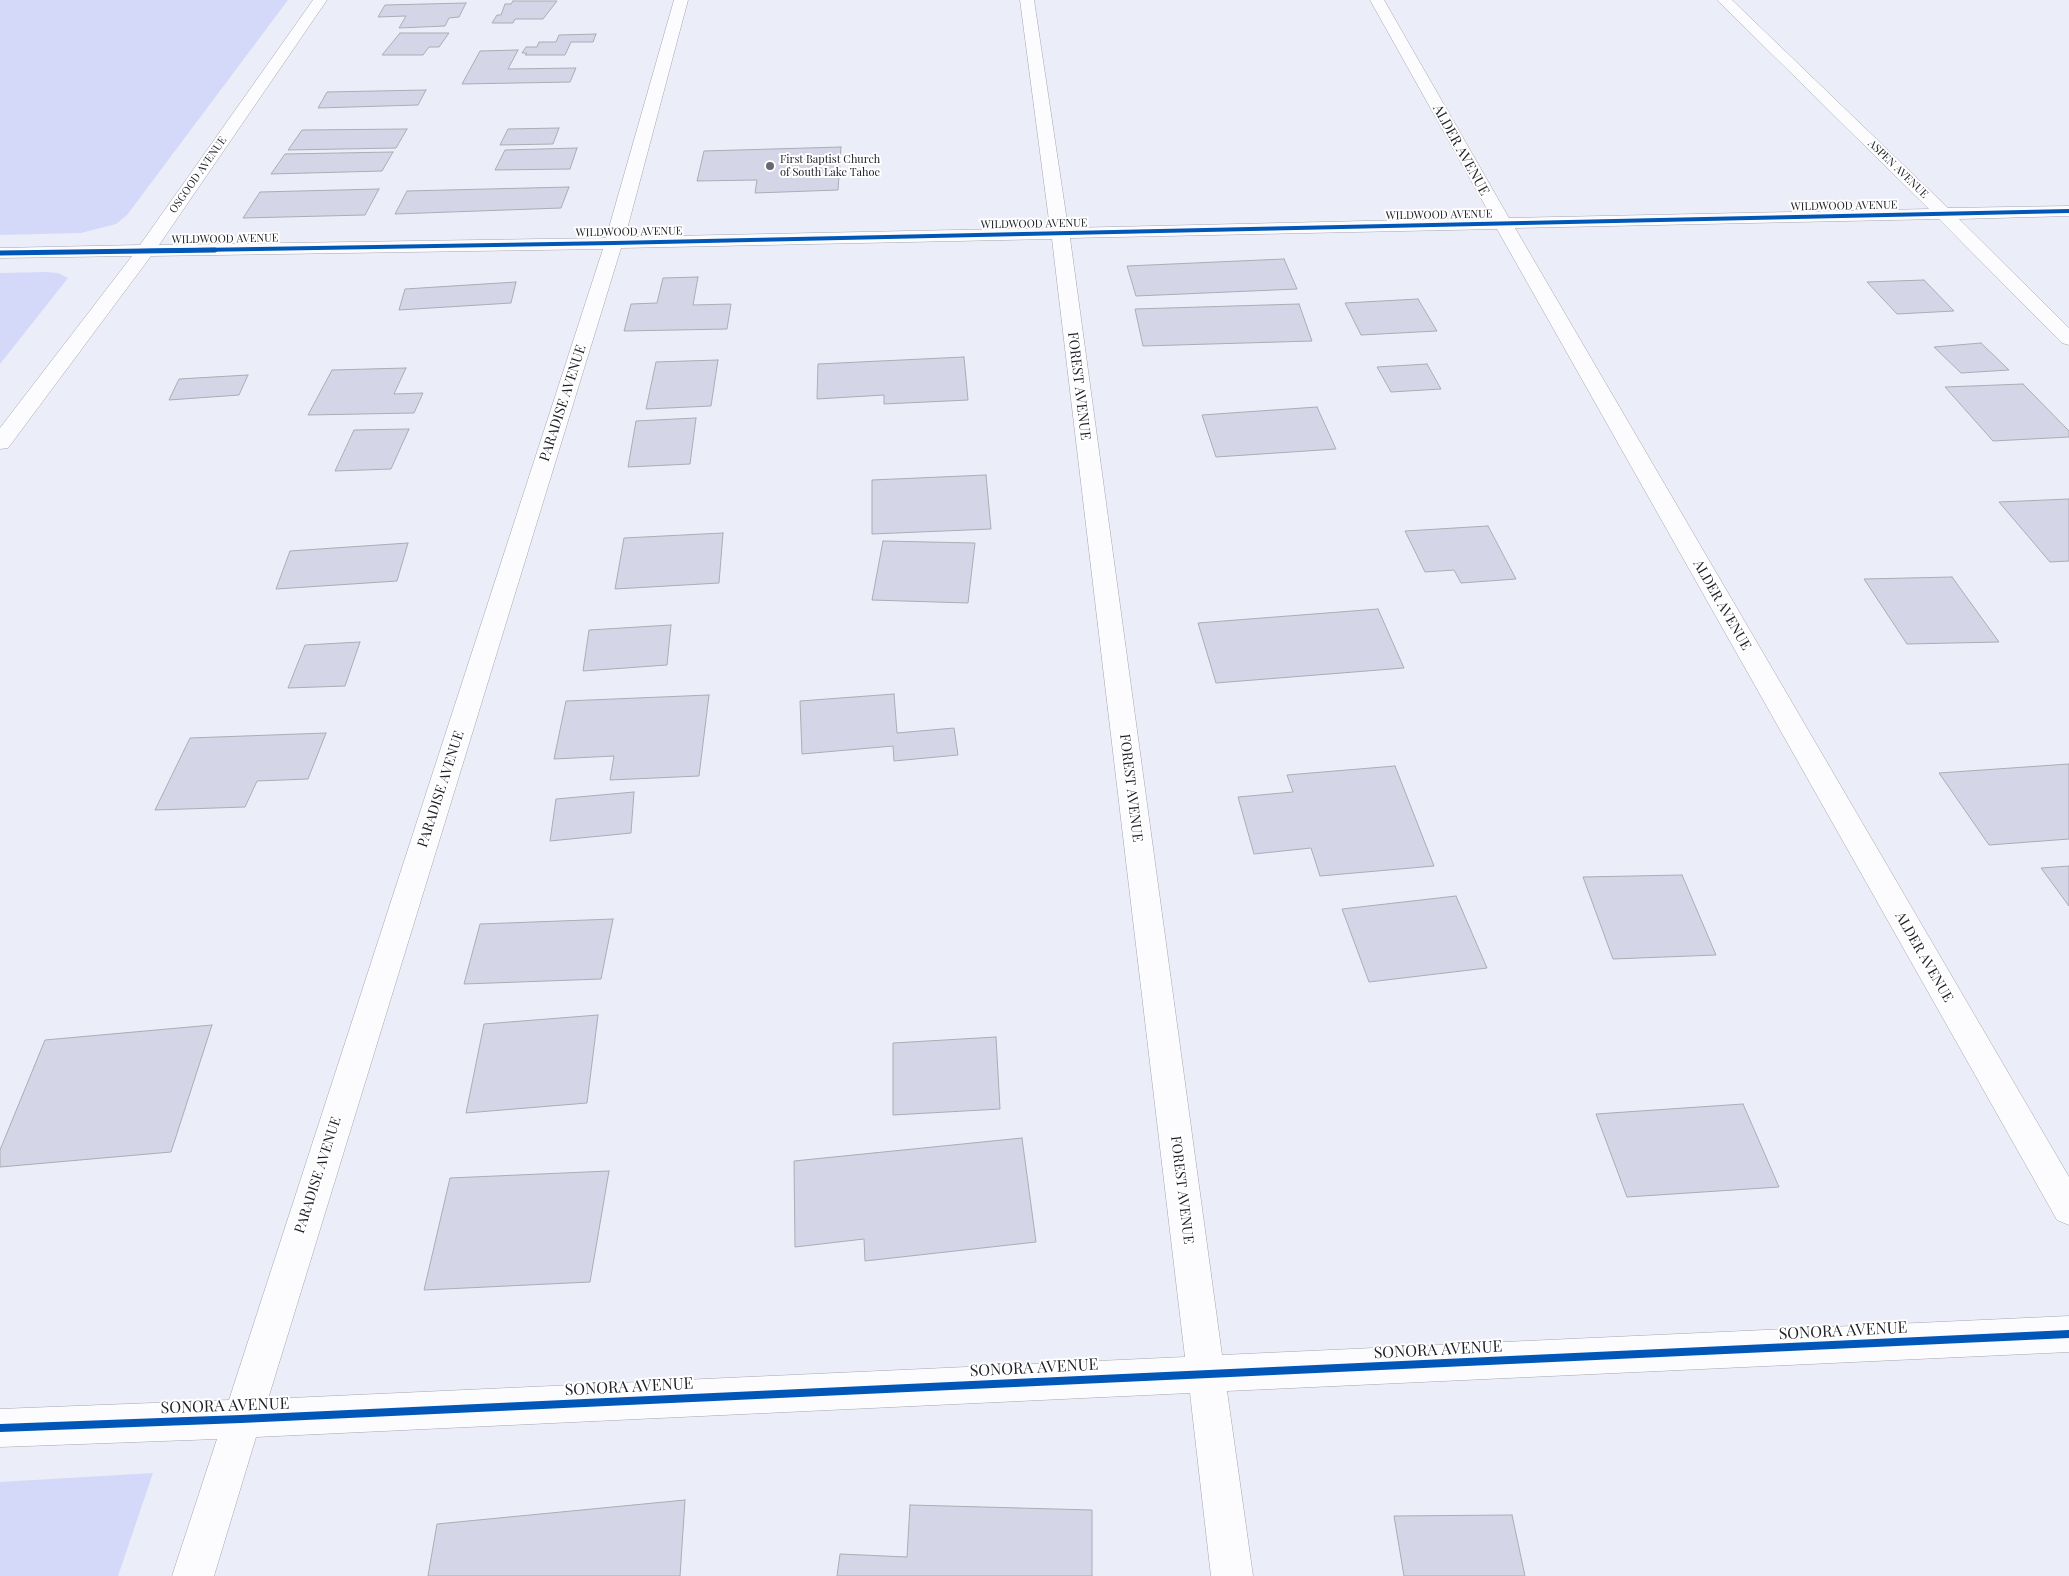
<!DOCTYPE html>
<html>
<head>
<meta charset="utf-8">
<style>
  body { margin:0 }
  canvas { display:block; background:#ebedf8 }
</style>
</head>
<body>
<canvas width="2069" height="1576"></canvas>
<script>
const context = document.querySelector('canvas').getContext('2d');
context.lineJoin = 'round';
function fillPath(path, color) {
  context.fillStyle = color;
  context.fill(path, 'evenodd');
}
function shape(rows) {
  const path = new Path2D();
  for (const r of rows) {
    path.moveTo(r[0], r[1]);
    for (let i = 2; i < r.length; i += 2) path.lineTo(r[i], r[i + 1]);
  }
  return path;
}
function stroke(path, color, width, dash) {
  context.strokeStyle = color;
  context.lineWidth = width;
  context.lineCap = dash ? 'butt' : 'round';
  context.setLineDash(dash || []);
  context.stroke(path);
}
function drawText(font, color, halo, rows, align = 'center') {
  context.font = font + ' "Playfair Display",serif';
  context.lineWidth = 4;
  context.setLineDash([]);
  context.textBaseline = 'middle';
  context.strokeStyle = halo;
  context.fillStyle = color;
  for (const [text, x, y, turn = 0] of rows) {
    context.save();
    context.translate(x, y);
    context.rotate((+turn || 0) * Math.PI / 180);
    context.textAlign = isNaN(turn) ? turn : align;
    if (halo) context.strokeText(text, 0, 0);
    context.fillText(text, 0, 0);
    context.restore();
  }
}
fillPath(shape([
  [0,0,288,0,127,215,116,224,81,233,0,235],
  [46,272,58,273,68,278,0,364,0,273],
  [153,1473,118,1576,0,1576,0,1482]
]), '#d5d9f9');
const building = shape([
  [513,1,557,1,543,19,515,19,513,23,492,23,497,15,501,15,505,4,511,4,513,1],
  [466,3,459,17,449,18,445,26,399,28,406,16,378,17,385,5,466,3],
  [400,33,449,33,439,47,429,47,423,55,382,55,400,33],
  [596,34,593,42,571,42,565,55,525,55,527,53,522,53,526,47,537,47,539,42,556,42,559,35,596,34],
  [518,50,508,69,576,68,570,82,462,84,480,51,518,50],
  [426,90,418,105,318,108,327,92,426,90],
  [559,128,553,144,500,145,508,129,559,128],
  [407,129,396,148,288,150,302,130,407,129],
  [841,147,838,190,755,193,757,180,697,181,704,151,841,147],
  [577,148,570,169,495,170,505,150,577,148],
  [393,152,382,171,271,174,285,154,393,152],
  [569,187,561,208,395,214,407,191,569,187],
  [379,189,365,215,243,218,260,192,379,189],
  [1284,259,1297,289,1136,296,1127,266,1284,259],
  [698,277,693,305,731,304,727,329,624,331,631,304,657,303,663,278,698,277],
  [1924,280,1954,311,1897,314,1867,282,1924,280],
  [516,282,511,303,399,310,405,289,516,282],
  [1418,299,1437,331,1361,335,1345,303,1418,299],
  [1299,304,1312,341,1143,346,1135,309,1299,304],
  [1981,343,2009,370,1961,373,1934,347,1981,343],
  [964,357,968,400,884,404,884,395,817,399,818,364,964,357],
  [718,360,711,406,646,409,656,362,718,360],
  [1427,364,1441,389,1391,392,1377,367,1427,364],
  [406,368,394,394,423,393,414,413,308,415,332,370,406,368],
  [248,375,239,395,169,400,179,379,248,375],
  [2023,384,2069,431,2069,437,1993,441,1945,387,2023,384],
  [1317,407,1336,449,1216,457,1202,415,1317,407],
  [696,418,690,464,628,467,636,421,696,418],
  [409,429,391,469,335,471,354,430,409,429],
  [986,475,991,529,872,534,872,480,986,475],
  [2069,499,2069,561,2050,562,1999,502,2069,499],
  [1488,526,1516,579,1461,583,1454,570,1425,572,1405,531,1488,526],
  [723,533,719,583,615,589,624,538,723,533],
  [883,541,975,543,968,603,872,600,883,541],
  [408,543,397,581,276,589,290,551,408,543],
  [1952,577,1999,642,1907,644,1864,579,1952,577],
  [1378,609,1404,668,1216,683,1198,623,1378,609],
  [671,625,667,665,583,671,589,630,671,625],
  [360,642,345,686,288,688,305,645,360,642],
  [894,694,897,733,954,728,958,755,894,761,893,746,802,754,800,701,894,694],
  [709,695,699,776,610,780,614,756,554,759,566,701,709,695],
  [326,733,308,779,257,781,245,807,155,810,190,738,326,733],
  [2069,764,2069,839,1989,845,1939,773,2069,764],
  [1395,766,1434,866,1320,876,1311,848,1254,854,1238,797,1293,792,1287,775,1395,766],
  [634,792,631,833,550,841,556,799,634,792],
  [2069,866,2069,906,2041,868,2069,866],
  [1682,875,1716,955,1613,959,1583,877,1682,875],
  [1456,896,1487,968,1369,982,1342,909,1456,896],
  [613,919,601,979,464,984,480,924,613,919],
  [598,1015,587,1103,466,1113,484,1024,598,1015],
  [212,1025,171,1152,0,1167,0,1150,45,1040,212,1025],
  [996,1037,1000,1109,893,1115,893,1043,996,1037],
  [1743,1104,1779,1187,1627,1197,1596,1114,1743,1104],
  [1022,1138,1036,1242,865,1261,864,1239,795,1247,794,1161,1022,1138],
  [609,1171,590,1282,424,1290,450,1178,609,1171],
  [685,1500,680,1576,428,1576,437,1524,685,1500],
  [910,1505,1092,1510,1092,1576,837,1576,840,1554,907,1557,910,1505],
  [1512,1515,1525,1576,1404,1576,1394,1516,1512,1515]
]);
fillPath(building, '#d4d6e7');
stroke(building, '#abacb4', 1);
const street = shape([
  [313,0,327,0,159,245,606,238,674,0,688,0,625,237,1050,228,1020,0,1034,0,1068,228,1492,218,1370,0,1384,0,1509,218,1929,209,1717,0,1732,0,1948,208,2069,206,2069,216,1959,219,2069,328,2069,345,2062,343,1939,219,1515,228,2069,1177,2069,1225,2057,1220,1497,229,1070,238,1222,1355,2069,1316,2069,1352,1227,1391,1253,1576,1211,1576,1190,1393,256,1437,214,1576,172,1576,217,1439,0,1447,0,1409,229,1400,603,249,151,256,8,448,0,449,0,428,132,256,0,258,0,248,140,245,313,0],
  [1052,239,1185,1357,268,1399,621,248,1052,239]
]);
stroke(street, '#a5a6ae', 1);
fillPath(street, '#fcfcfe');
stroke(shape([
  [138,251,614,243,2069,211]
]), '#0057b8', 4);
stroke(shape([
  [0,253,215,250]
]), '#0057b8', 5);
stroke(shape([
  [0,1428,241,1419,2069,1334]
]), '#0057b8', 8);
for (const [x, y, r, color] of [
  [770,166,5,"#676871"]
]) {
  const dot = new Path2D();
  dot.arc(x, y, r, 0, 2 * Math.PI);
  context.fillStyle = color;
  context.fill(dot);
  stroke(dot, '#fff', 2);
}
drawText('11px', '#202128', '#fff', [
  ["First Baptist Church",780,160],
  ["of South Lake Tahoe",780,173]
], 'left');
drawText('11px', '#202128', '#fff', [
  ["ASPEN AVENUE",1898,169,44],
  ["OSGOOD AVENUE",198,175,-55],
  ["WILDWOOD AVENUE",1844,206,-1],
  ["WILDWOOD AVENUE",1439,215,-1],
  ["WILDWOOD AVENUE",1034,224,-1],
  ["WILDWOOD AVENUE",629,232,-1],
  ["WILDWOOD AVENUE",225,239,-1]
]);
drawText('14px', '#202128', '#fff', [
  ["ALDER AVENUE",1461,150,61],
  ["FOREST AVENUE",1079,386,83],
  ["PARADISE AVENUE",563,403,-72],
  ["ALDER AVENUE",1722,605,60],
  ["FOREST AVENUE",1131,788,83],
  ["PARADISE AVENUE",441,789,-72],
  ["ALDER AVENUE",1924,957,60],
  ["PARADISE AVENUE",318,1175,-72],
  ["FOREST AVENUE",1182,1190,83]
]);
drawText('16px', '#202128', '#fff', [
  ["SONORA AVENUE",1843,1331,-3],
  ["SONORA AVENUE",1438,1350,-3],
  ["SONORA AVENUE",1034,1368,-3],
  ["SONORA AVENUE",629,1387,-3],
  ["SONORA AVENUE",225,1406,-2]
]);
</script>
</body>
</html>
